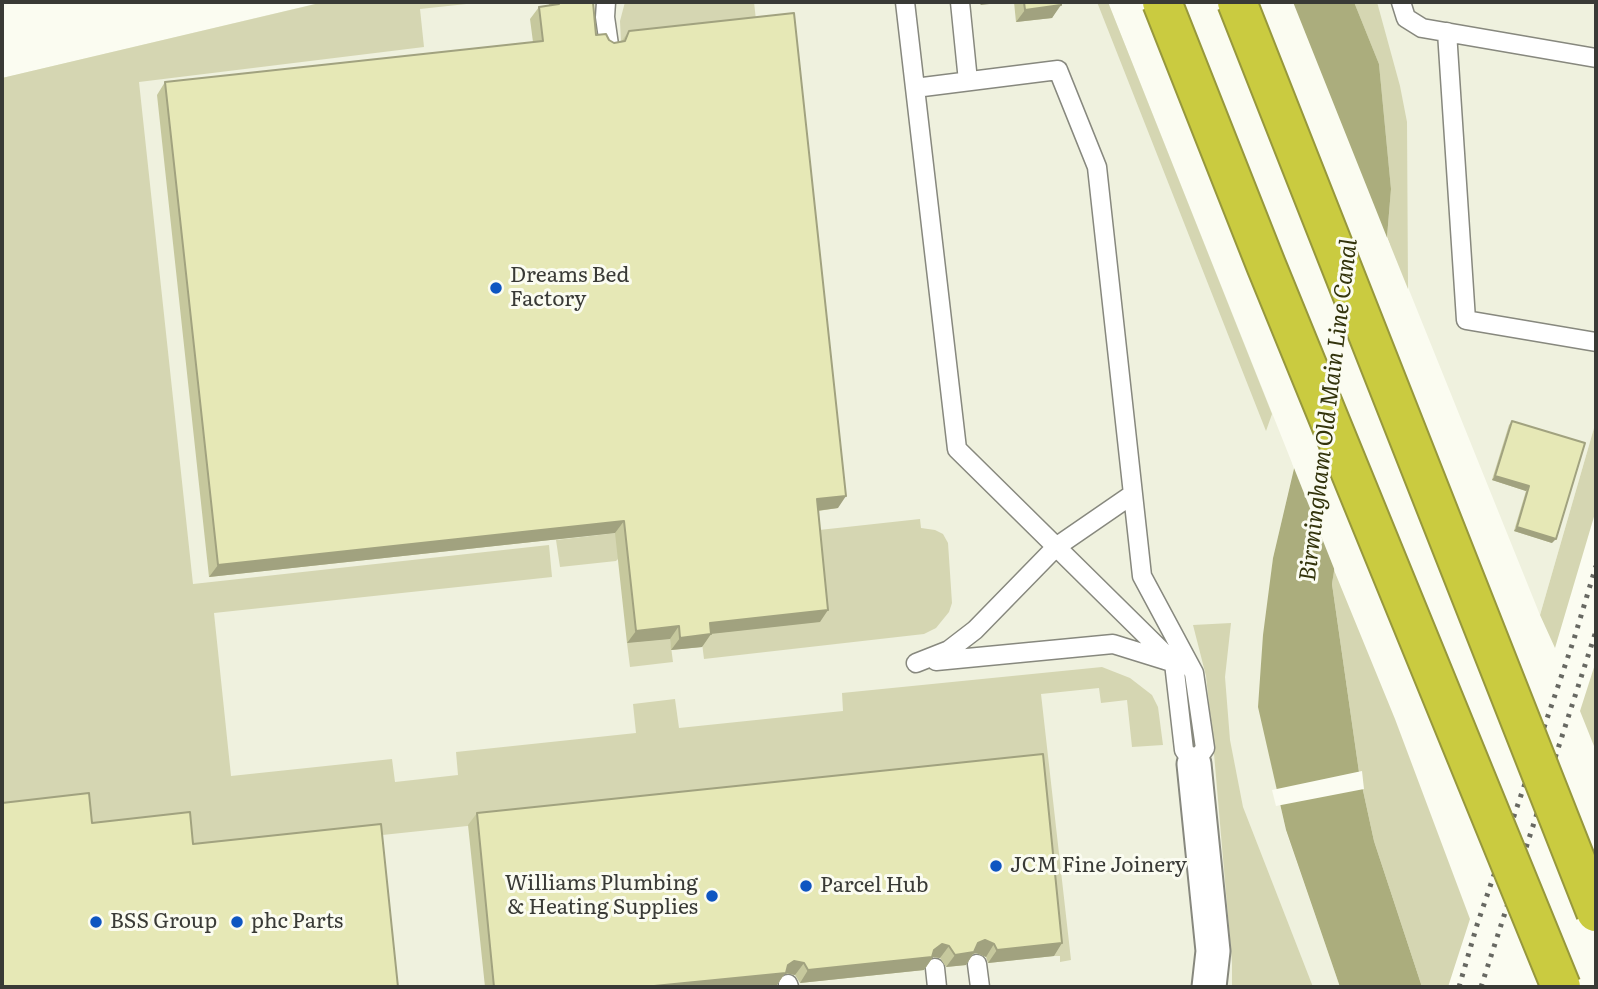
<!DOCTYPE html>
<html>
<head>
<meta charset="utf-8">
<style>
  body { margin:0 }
  #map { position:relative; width:1598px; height:989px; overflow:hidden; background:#fbfcf1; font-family:Literata,serif }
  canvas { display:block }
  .frame { position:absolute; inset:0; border:4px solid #393a36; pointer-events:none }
</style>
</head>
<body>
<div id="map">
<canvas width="1598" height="989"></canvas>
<div class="frame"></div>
</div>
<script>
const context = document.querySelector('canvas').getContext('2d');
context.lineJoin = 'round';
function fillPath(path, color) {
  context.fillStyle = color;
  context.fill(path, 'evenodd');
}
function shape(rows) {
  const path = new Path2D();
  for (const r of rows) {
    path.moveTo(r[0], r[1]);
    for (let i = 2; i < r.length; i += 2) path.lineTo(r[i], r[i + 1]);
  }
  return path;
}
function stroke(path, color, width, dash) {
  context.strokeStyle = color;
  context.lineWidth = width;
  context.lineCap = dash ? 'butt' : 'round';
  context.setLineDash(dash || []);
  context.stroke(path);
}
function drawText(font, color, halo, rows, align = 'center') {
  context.font = font + ' Literata,serif';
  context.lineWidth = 6;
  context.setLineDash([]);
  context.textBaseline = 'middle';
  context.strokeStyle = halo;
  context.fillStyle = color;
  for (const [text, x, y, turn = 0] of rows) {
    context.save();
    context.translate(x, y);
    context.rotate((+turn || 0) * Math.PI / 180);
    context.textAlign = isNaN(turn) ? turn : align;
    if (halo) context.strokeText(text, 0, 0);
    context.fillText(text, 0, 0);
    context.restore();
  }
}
fillPath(shape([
  [323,2,1108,2,1294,468,1273,558,1259,707,1286,831,1340,987,2,987,2,78],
  [1293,2,1596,2,1596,421,1540,615]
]), '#eff1de');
fillPath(shape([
  [324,2,485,2,420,9,424,47,139,82,193,584,549,545,552,577,214,613,231,776,392,759,395,782,458,775,456,752,636,733,633,704,675,699,679,728,843,711,842,693,1102,667,1130,678,1152,695,1158,707,1163,745,1132,747,1127,700,1101,703,1099,688,1041,694,1071,960,1060,962,1060,956,1054,956,1034,766,184,856,84,835,2,814,2,78],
  [625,2,754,2,757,29,621,43,620,21],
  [1097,2,1108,2,1272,414,1266,431],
  [1354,2,1377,2,1400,86,1407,122,1408,289,1387,237,1391,189,1379,64],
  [1596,421,1596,510,1555,648,1540,615],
  [920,519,921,528,935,530,943,534,948,543,952,603,949,612,936,628,924,634,704,659,701,635,819,622,810,531],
  [633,531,634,543,616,561,560,567,556,540],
  [1334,570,1395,719,1470,919,1448,987,1422,987,1374,841,1359,772,1332,584],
  [1231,623,1225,677,1230,740,1243,807,1313,987,1232,987,1232,963,1213,742,1206,676,1193,625],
  [670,639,673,662,630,667,627,643],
  [1596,661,1596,751,1580,711]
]), '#d5d6b2');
fillPath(shape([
  [1237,2,1354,2,1379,64,1391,189,1387,237,1332,584,1359,772,1374,841,1422,987,1340,987,1286,830,1258,707,1263,635,1273,558,1300,443,1320,261]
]), '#abad7d');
fillPath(shape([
  [1233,2,1293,2,1390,245,1387,319,1349,502,1337,576,1292,463,1297,442,1319,224],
  [1362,771,1364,789,1276,806,1272,790],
  [1596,838,1596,987,1533,987,1593,840]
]), '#fbfcf1');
const service = shape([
  [606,2,605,17,609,45],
  [905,2,915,88],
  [960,2,968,81],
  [1401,2,1406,18,1422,28,1596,58],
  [1447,32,1466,320,1596,342],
  [1058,70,1097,167,1142,576,1194,673,1205,748,1194,764,1184,750,1174,663,957,449,915,88,1058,70],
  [936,661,1113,644,1171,662],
  [916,663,949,650,975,630,1056,547,1133,494],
  [977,964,980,987],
  [935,968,937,987],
  [788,984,789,987]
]);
const minor = shape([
  [1194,764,1213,951,1209,987]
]);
stroke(service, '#87887e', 21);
stroke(minor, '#87887e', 37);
stroke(service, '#fff', 18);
stroke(minor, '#fff', 33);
stroke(shape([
  [1459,987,1477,925,1574,639,1596,566],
  [1481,987,1596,631]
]), '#676862', 5, [3.5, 7]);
const motorwayBridge = shape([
  [1162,2,1266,265,1561,987],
  [1237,2,1596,912]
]);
stroke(motorwayBridge, '#97983c', 42, []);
stroke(motorwayBridge, '#cacb40', 38);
fillPath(shape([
  [549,2,593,2,596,35,614,43,621,42,629,31,838,508,818,511,820,622,711,634,702,647,671,650,670,639,627,643,615,533,209,577,157,95,165,82,533,42,530,19,539,7,549,5],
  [1014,2,1061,2,1052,18,1016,22],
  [1512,421,1552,543,1514,531,1526,491,1492,480,1509,425],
  [477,813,1054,956,988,963,986,957,976,953,973,954,966,965,946,967,940,958,933,957,924,970,800,983,795,975,785,973,777,985,755,987,485,987,468,825]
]), '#c6c89d');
fillPath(shape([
  [983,2,1008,2,980,5],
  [1061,5,1052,18,1016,22,1025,10],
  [1495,476,1529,486,1526,491,1492,480],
  [846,496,838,508,808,512,817,499],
  [624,521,615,533,209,577,218,565],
  [1517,527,1556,539,1552,543,1514,531],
  [828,610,820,622,701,635,710,623],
  [679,626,670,639,627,643,636,631],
  [711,634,702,647,671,650,680,638],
  [985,940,994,944,986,957,976,953,973,954,966,965,946,967,955,955],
  [1062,943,1054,956,988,963,997,950],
  [942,944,949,946,940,958,933,957,924,970,800,983,808,970,934,950],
  [794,961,804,963,795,975,785,973,777,985,755,987,644,987,788,965]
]), '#a1a27f');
const building = shape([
  [559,2,593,2,596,35,606,34,609,40,614,43,625,41,629,31,794,13,846,496,817,499,828,610,710,623,711,634,680,638,679,626,636,631,624,521,218,565,165,82,543,41,539,7,559,4,559,2],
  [1024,2,1061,2,1061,5,1025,10,1024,2],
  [1512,421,1585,443,1556,539,1517,527,1529,486,1495,476,1512,421],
  [1043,754,1062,943,997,950,994,944,985,940,978,943,974,952,955,955,949,946,942,944,934,950,932,957,808,970,804,963,794,961,788,965,786,973,644,987,494,987,477,813,1043,754],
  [89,793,92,823,190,812,193,844,381,824,398,987,2,987,2,803,89,793]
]);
fillPath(building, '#e6e8b6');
stroke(building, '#a1a27f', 2);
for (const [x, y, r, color] of [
  [496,288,7,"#0e56c1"],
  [996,866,7,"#0e56c1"],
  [806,886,7,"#0e56c1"],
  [712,896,7,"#0e56c1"],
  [96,922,7,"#0e56c1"],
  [237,922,7,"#0e56c1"]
]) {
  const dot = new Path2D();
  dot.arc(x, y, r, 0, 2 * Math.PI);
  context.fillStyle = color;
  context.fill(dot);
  stroke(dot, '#fbfcf1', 2.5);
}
drawText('21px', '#393a36', '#fbfcf1', [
  ["Dreams Bed",510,276],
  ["Factory",510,300],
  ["JCM Fine Joinery",1010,866],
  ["Williams Plumbing",698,884,"right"],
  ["& Heating Supplies",698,908,"right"],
  ["Parcel Hub",820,886],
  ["BSS Group",110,922],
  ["phc Parts",251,922]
], 'left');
drawText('italic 23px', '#33340c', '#fbfcf1', [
  ["Birmingham Old Main Line Canal",1329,410,-83]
]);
</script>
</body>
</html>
